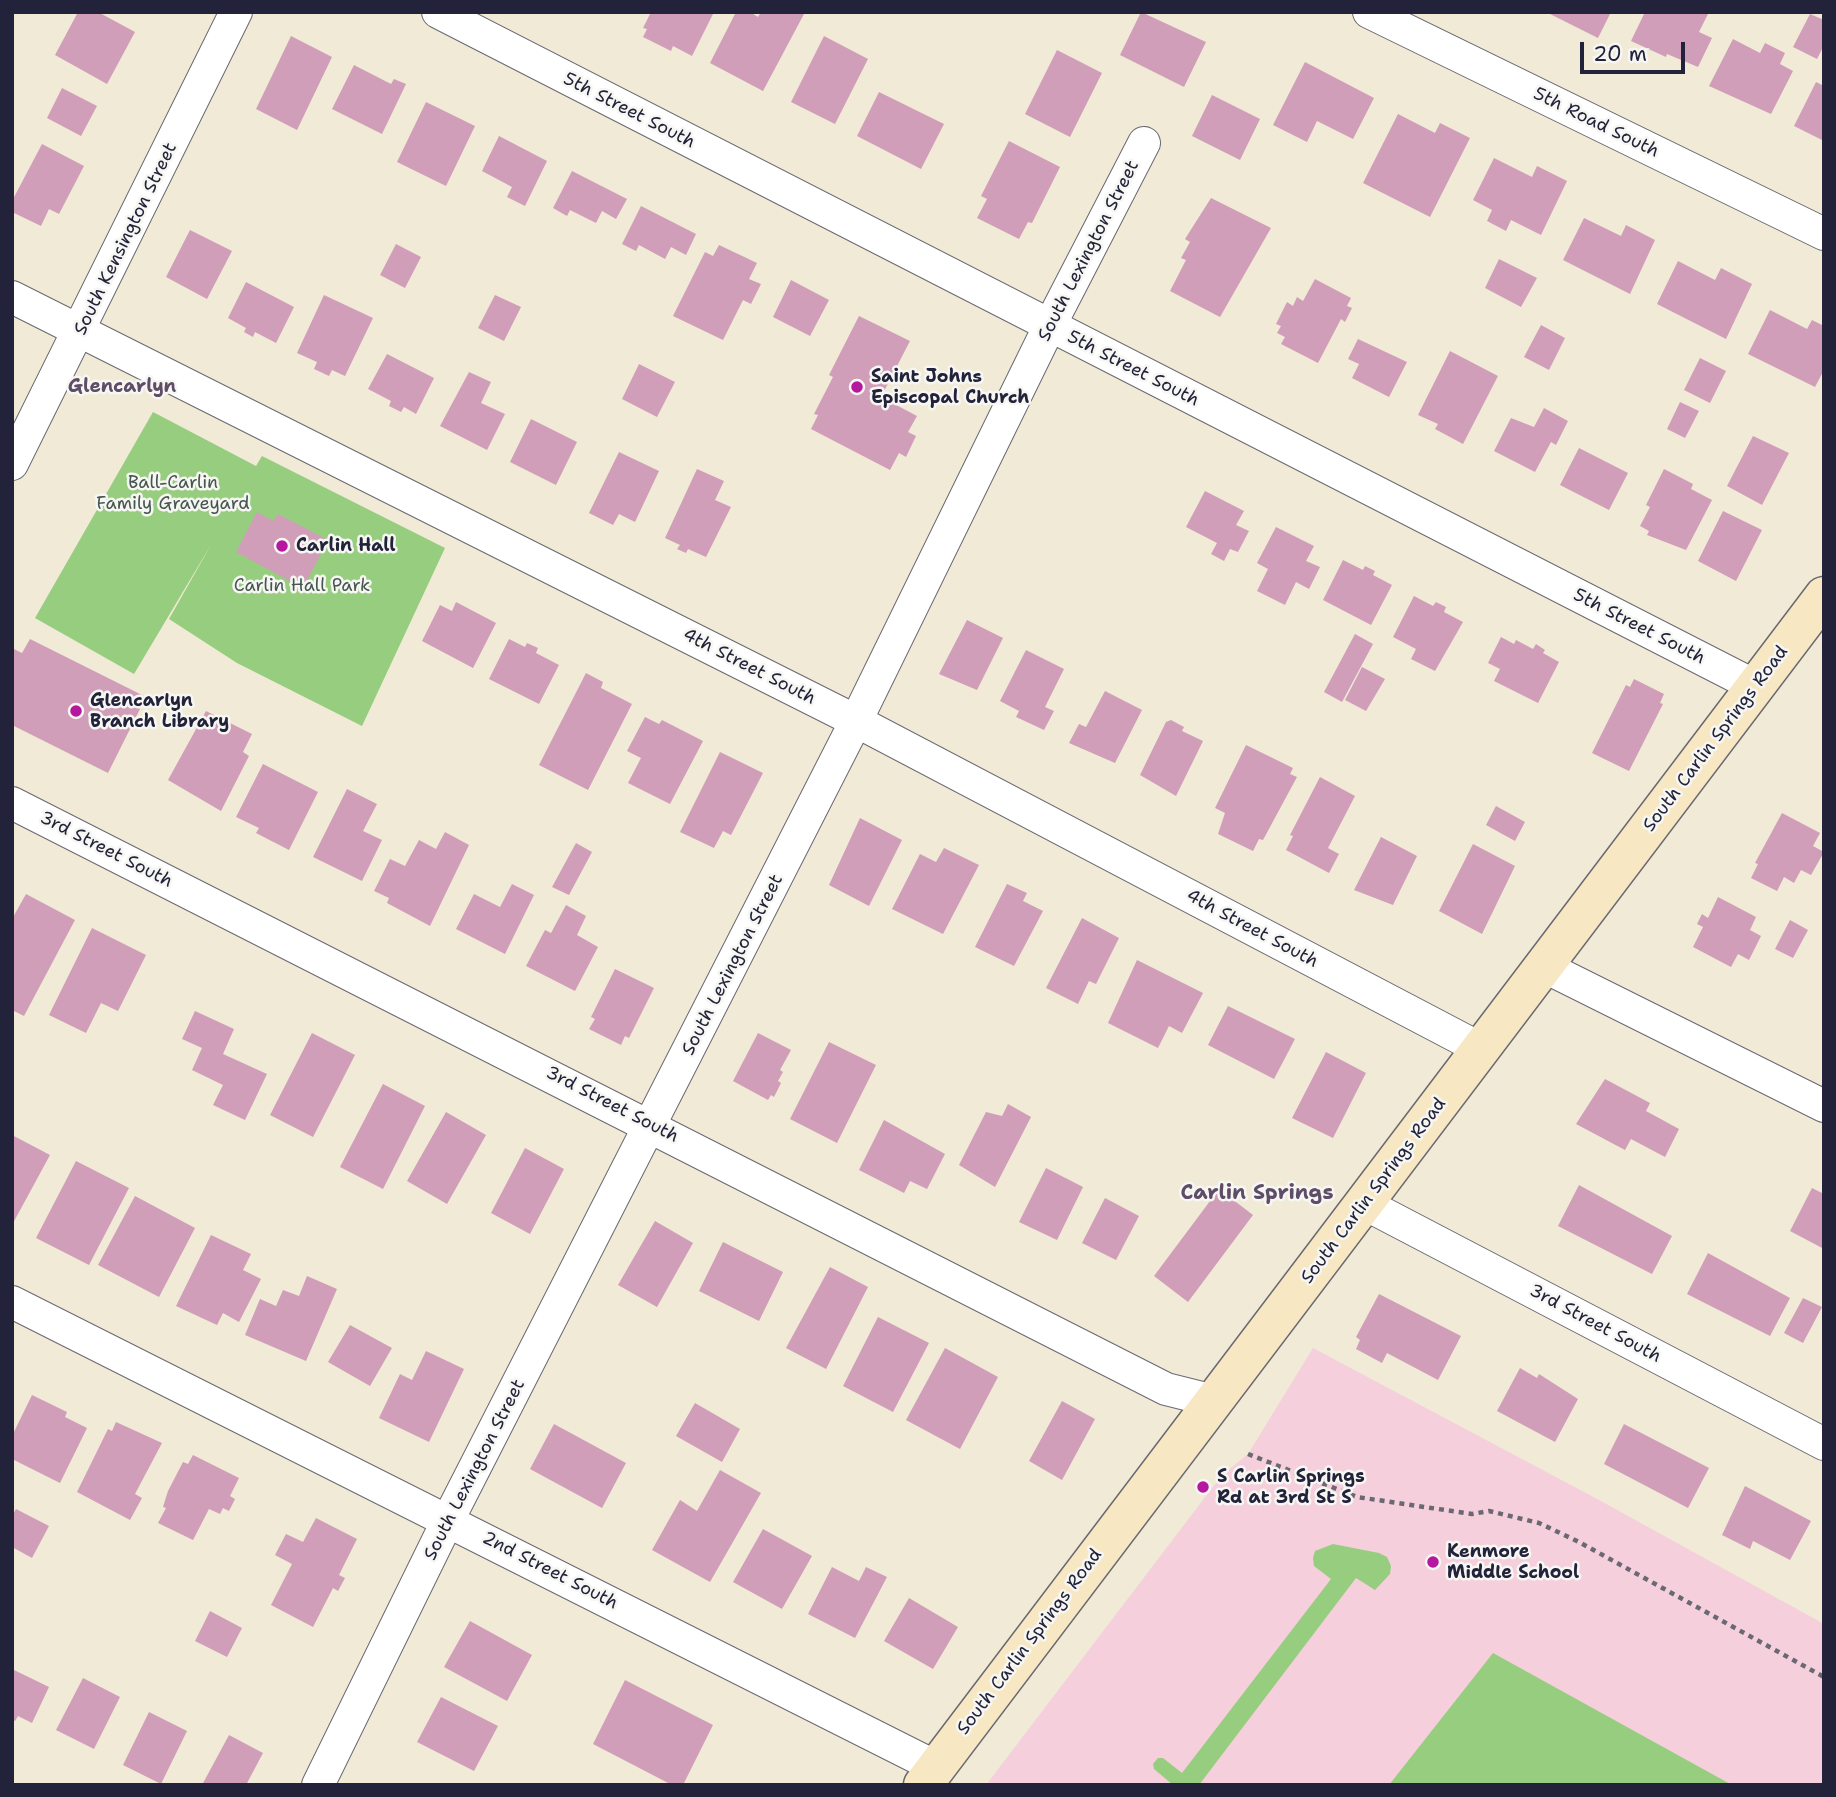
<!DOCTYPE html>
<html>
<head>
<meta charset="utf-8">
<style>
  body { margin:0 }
  #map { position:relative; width:1836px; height:1797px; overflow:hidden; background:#f0ead6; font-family:"Shantell Sans",sans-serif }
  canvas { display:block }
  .frame { position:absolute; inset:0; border:14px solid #22223b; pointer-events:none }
  .scale { position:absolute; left:1580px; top:42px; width:105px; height:32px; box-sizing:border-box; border:4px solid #22223b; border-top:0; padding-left:9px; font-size:21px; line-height:24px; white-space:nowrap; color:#22223b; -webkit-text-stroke:5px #f6f6f2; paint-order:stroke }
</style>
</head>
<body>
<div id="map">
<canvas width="1836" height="1797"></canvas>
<div class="frame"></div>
<div class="scale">20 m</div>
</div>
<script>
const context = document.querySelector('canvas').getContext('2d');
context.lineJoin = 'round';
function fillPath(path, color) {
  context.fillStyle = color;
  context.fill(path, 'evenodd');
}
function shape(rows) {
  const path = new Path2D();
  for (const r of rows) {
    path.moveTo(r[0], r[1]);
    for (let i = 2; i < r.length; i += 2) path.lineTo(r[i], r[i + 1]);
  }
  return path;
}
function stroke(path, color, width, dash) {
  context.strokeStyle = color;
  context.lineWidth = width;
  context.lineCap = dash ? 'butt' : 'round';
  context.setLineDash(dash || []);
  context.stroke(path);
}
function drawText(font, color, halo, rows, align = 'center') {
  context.font = font + ' "Shantell Sans",sans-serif';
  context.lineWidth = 5;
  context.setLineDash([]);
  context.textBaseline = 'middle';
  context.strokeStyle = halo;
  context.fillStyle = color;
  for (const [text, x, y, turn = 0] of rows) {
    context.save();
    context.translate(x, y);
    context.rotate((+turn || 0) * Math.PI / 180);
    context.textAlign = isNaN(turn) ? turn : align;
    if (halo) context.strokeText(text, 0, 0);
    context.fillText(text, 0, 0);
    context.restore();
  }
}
fillPath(shape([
  [1313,1348,1599,1500,1824,1624,1824,1785,986,1785,1222,1475,1248,1454]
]), '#f5cfdc');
fillPath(shape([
  [153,412,256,466,262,456,445,548,362,726,237,663,169,619,212,543,134,674,35,618],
  [1333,1544,1379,1553,1387,1557,1391,1566,1390,1574,1375,1590,1356,1578,1199,1785,1173,1785,1154,1769,1153,1764,1158,1758,1163,1758,1182,1773,1331,1579,1314,1566,1313,1558,1315,1551],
  [1493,1653,1732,1785,1389,1785]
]), '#97cd7e');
fillPath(shape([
  [78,12,98,12,135,32,107,84,55,55],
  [651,12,714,12,692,56,673,46,671,51,643,37,647,29,643,28],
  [736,12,750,12,758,17,761,12,804,14,763,91,710,63],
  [1141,12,1206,42,1184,87,1120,55],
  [1546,12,1611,12,1598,38],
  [1645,12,1709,12,1699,32,1712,38,1698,67,1667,54,1666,57,1631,41],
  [1810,14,1824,20,1824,45,1817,59,1793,47],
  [291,36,332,57,297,130,256,109],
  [824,36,868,59,835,124,791,102],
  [1733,39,1760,53,1765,43,1785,53,1780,64,1793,71,1771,114,1709,86],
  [1057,50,1102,73,1070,137,1025,114],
  [1305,62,1374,98,1353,139,1317,121,1307,142,1273,125],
  [354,65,391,84,394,79,406,84,382,134,332,109],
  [1816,82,1824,86,1824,141,1794,126],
  [62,88,97,106,81,136,47,118],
  [879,92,944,124,921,169,857,136],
  [1212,95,1260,119,1240,160,1192,136],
  [426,102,475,126,446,186,397,162],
  [1398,114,1435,133,1440,123,1470,138,1430,217,1363,183],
  [499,136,547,161,525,206,507,197,512,187,482,171],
  [1009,141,1060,167,1032,223,1028,222,1019,239,977,218,987,199,981,196],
  [42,144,84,166,59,214,49,209,41,226,12,212,12,201],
  [1494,158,1532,177,1537,166,1567,181,1541,235,1511,220,1506,231,1487,221,1492,210,1473,200],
  [572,171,627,199,616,219,602,211,596,223,570,210,567,216,553,208],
  [1211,198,1271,228,1220,317,1170,291,1186,260,1181,258,1190,242,1185,239],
  [641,206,696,234,686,255,671,247,665,259,639,245,636,251,622,244],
  [1584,218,1621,236,1626,225,1655,240,1630,294,1563,260],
  [190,230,232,251,207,299,166,277],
  [396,244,421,257,405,288,380,275],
  [719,245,757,263,749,279,761,284,751,304,743,300,723,340,673,316,705,252,713,256],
  [1499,259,1537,278,1521,307,1485,288],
  [1678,261,1715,280,1721,268,1752,284,1726,339,1657,304],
  [1315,279,1351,298,1347,306,1352,308,1345,322,1341,319,1318,363,1281,344,1285,337,1277,333,1281,326,1276,324,1287,302,1293,306,1297,297,1303,301],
  [791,280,829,300,810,336,773,317],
  [246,282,294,307,276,343,255,332,253,337,244,332,246,328,228,318],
  [324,295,373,318,345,376,332,370,329,376,314,369,317,362,297,353],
  [495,295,521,307,504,341,478,328],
  [1770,310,1807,329,1812,320,1824,326,1824,370,1815,387,1748,354],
  [859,316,910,341,881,397,917,416,908,432,916,436,906,457,899,453,890,470,811,429,818,415,814,414,833,377,829,375],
  [1541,325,1565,338,1549,370,1524,357],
  [1358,339,1407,362,1389,397,1352,378,1359,364,1348,359],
  [1450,351,1498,376,1463,444,1435,429,1438,424,1418,415],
  [387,354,434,378,416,414,404,407,401,412,389,406,391,401,368,389],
  [1700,358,1726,371,1710,403,1684,390],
  [639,364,675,382,657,417,622,399],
  [469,372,491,382,481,403,505,414,487,450,440,426],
  [1680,402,1699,411,1685,438,1667,429],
  [1544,408,1568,421,1556,445,1551,442,1535,472,1494,451,1511,418,1534,427],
  [531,419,577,442,556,485,510,462],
  [1753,436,1789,453,1762,505,1727,486],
  [1579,448,1628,473,1609,510,1560,485],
  [619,452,659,471,635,522,619,514,613,525,589,513],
  [697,469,724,481,715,500,731,507,706,557,688,549,686,553,677,549,680,545,665,538],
  [1664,469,1693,484,1691,489,1712,500,1686,550,1647,535,1649,531,1640,526,1650,507,1646,505],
  [1205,491,1244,511,1236,525,1249,531,1238,552,1230,549,1224,561,1211,554,1217,543,1186,527],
  [1723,511,1762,530,1736,581,1698,561],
  [257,512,273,521,278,514,328,540,303,588,236,552],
  [1276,527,1314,546,1306,561,1320,567,1309,589,1296,582,1285,605,1257,591,1268,569,1257,563],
  [1343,560,1363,570,1365,566,1375,571,1373,575,1392,585,1371,625,1323,600],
  [1414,596,1433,606,1436,602,1446,607,1444,612,1463,622,1435,671,1411,659,1416,649,1393,637],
  [456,602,496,623,473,668,422,641,440,605,452,611],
  [967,620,1003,638,977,690,939,674],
  [1355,634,1373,644,1342,702,1324,692],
  [1501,637,1514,644,1516,640,1533,649,1536,644,1545,650,1543,653,1559,662,1538,703,1494,681,1500,669,1488,663],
  [30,639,146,697,108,773,12,725,12,648,22,653],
  [509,639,525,647,527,643,538,648,536,653,559,665,539,704,489,679],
  [1026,650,1064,669,1045,707,1054,711,1044,730,1016,717,1019,711,1000,701],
  [1362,667,1385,679,1366,711,1345,700],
  [586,673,603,682,601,688,632,704,588,790,539,765],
  [1634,679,1664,694,1660,703,1663,704,1629,771,1592,753,1626,685,1630,687],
  [1105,691,1142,710,1115,763,1069,743,1079,724,1086,727],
  [206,711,252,734,243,752,249,756,221,811,168,780],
  [645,717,659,724,662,720,703,741,670,804,628,783,641,758,627,751],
  [1171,720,1184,727,1182,731,1203,741,1176,796,1140,775,1166,722],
  [1246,745,1293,768,1290,774,1297,777,1263,840,1259,839,1253,851,1218,834,1225,813,1215,808],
  [720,752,763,773,731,835,723,831,714,848,680,832],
  [263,764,318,792,289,850,256,833,259,828,236,817],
  [1320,777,1355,796,1328,848,1339,854,1329,873,1286,850,1293,836,1290,835],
  [347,789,377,804,363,831,382,840,362,881,313,857],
  [1496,806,1525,822,1515,841,1486,825],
  [1782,813,1820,833,1813,846,1824,852,1811,875,1801,870,1794,883,1784,877,1777,891,1751,878,1758,864,1755,863],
  [860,818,902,840,869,906,829,885],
  [445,832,469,845,430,926,387,903,389,898,374,891,390,859,405,866,419,840,436,849],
  [1381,837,1417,856,1393,905,1354,890],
  [576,843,592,852,569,895,552,887],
  [1473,844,1515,866,1482,934,1439,911],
  [944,848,979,865,943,934,892,909,920,854,936,862],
  [512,884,534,895,505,954,456,929,474,894,500,907],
  [1007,884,1027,893,1023,901,1043,911,1014,966,975,947],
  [26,894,75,920,24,1016,12,1010,12,919],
  [1718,897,1756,917,1750,930,1761,936,1749,960,1738,954,1731,967,1693,947,1703,927,1697,924,1702,914,1708,918],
  [566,905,586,916,577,935,598,947,575,991,526,966,545,930,551,933],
  [1082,918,1119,938,1096,984,1089,981,1078,1004,1046,988],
  [1790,920,1808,930,1793,958,1775,949],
  [92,928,146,955,118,1011,101,1003,86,1033,49,1015],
  [1137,960,1203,993,1182,1033,1169,1026,1158,1048,1108,1023],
  [615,969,654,988,629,1038,625,1036,621,1045,589,1029,595,1019,591,1017],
  [1228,1006,1295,1039,1274,1079,1208,1045],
  [195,1011,234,1029,223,1054,267,1074,245,1120,213,1105,223,1085,192,1070,202,1048,182,1039],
  [312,1033,355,1055,313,1137,270,1115],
  [758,1033,791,1050,780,1070,783,1072,778,1081,781,1083,774,1097,771,1095,768,1100,733,1081],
  [829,1042,876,1065,837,1143,790,1119],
  [1326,1052,1366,1073,1333,1138,1292,1118],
  [1605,1079,1650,1103,1646,1111,1679,1129,1665,1157,1631,1139,1625,1150,1576,1124],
  [383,1084,425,1106,383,1189,340,1167],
  [1008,1104,1031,1117,995,1187,959,1165,986,1112,1002,1116],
  [446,1112,486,1135,447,1204,407,1181],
  [884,1120,945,1154,927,1189,910,1181,904,1193,859,1170],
  [12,1135,50,1155,12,1225],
  [525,1148,564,1169,530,1234,491,1213],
  [76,1161,129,1188,89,1265,36,1238],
  [1046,1168,1083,1187,1057,1240,1019,1222],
  [1579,1185,1672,1236,1652,1274,1558,1226],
  [1812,1188,1824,1194,1824,1249,1790,1231],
  [1219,1189,1253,1215,1188,1302,1154,1276],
  [135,1196,195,1228,159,1297,98,1265],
  [1105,1198,1139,1216,1116,1260,1082,1243],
  [655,1221,693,1243,657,1307,618,1285],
  [211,1235,251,1254,243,1270,261,1279,239,1322,223,1313,217,1325,176,1306],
  [723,1242,783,1272,759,1321,699,1291],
  [1708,1253,1790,1298,1770,1336,1687,1294],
  [830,1267,868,1287,826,1369,786,1348],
  [307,1276,337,1289,306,1361,245,1335,260,1299,276,1306,283,1290,299,1296],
  [1379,1294,1461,1336,1438,1380,1387,1353,1382,1363,1356,1349,1360,1340,1356,1337],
  [1803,1298,1822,1307,1803,1343,1784,1333],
  [878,1317,929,1343,893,1412,843,1386],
  [350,1325,392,1348,370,1386,328,1362],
  [945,1348,998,1377,960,1449,906,1420],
  [426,1351,464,1369,429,1442,379,1418,400,1374,412,1380],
  [1520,1368,1537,1378,1539,1374,1578,1399,1555,1442,1497,1411],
  [32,1395,67,1412,65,1417,87,1428,60,1483,12,1459,12,1436],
  [1062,1401,1095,1419,1062,1480,1029,1461],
  [695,1403,740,1429,722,1462,676,1436],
  [116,1422,162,1443,135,1494,142,1498,130,1520,77,1492,108,1429,112,1431],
  [554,1424,626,1463,602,1508,530,1469],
  [1624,1424,1709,1468,1688,1508,1604,1464],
  [193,1455,239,1478,230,1496,235,1499,229,1511,223,1508,220,1514,209,1509,193,1540,158,1523,166,1508,163,1507,168,1491,183,1462,188,1464],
  [720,1470,761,1493,710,1582,652,1550,680,1500,697,1511],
  [1745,1486,1811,1521,1790,1560,1753,1541,1750,1549,1722,1535],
  [16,1509,49,1526,32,1558,12,1547,12,1516],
  [316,1518,357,1539,339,1575,345,1578,338,1591,333,1588,313,1627,271,1605,292,1564,275,1555,286,1534,303,1542],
  [763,1529,812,1556,782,1609,733,1582],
  [832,1567,859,1581,866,1567,887,1577,855,1638,808,1614],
  [909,1598,958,1627,933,1669,884,1641],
  [210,1611,242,1628,227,1657,195,1641],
  [470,1621,532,1655,507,1701,444,1667],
  [12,1669,49,1687,32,1723,18,1716,15,1721,12,1720],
  [83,1678,120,1697,94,1749,56,1730],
  [625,1680,713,1725,683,1785,672,1785,593,1744],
  [441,1697,498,1726,474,1771,417,1742],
  [149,1712,187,1731,161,1784,123,1765],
  [229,1735,263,1753,246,1785,202,1785]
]), '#d19eb9');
const minor = shape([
  [438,12,1755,686],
  [1369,12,1824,234],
  [12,297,856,721,1481,1049],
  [12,464,236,12],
  [12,803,1166,1389,1214,1401],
  [1543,966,1824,1106],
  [1365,1204,1824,1444],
  [12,1302,936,1767],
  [318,1785,448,1520,856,721,1049,327,1144,143]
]);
const secondary = shape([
  [923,1785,1824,596]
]);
stroke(minor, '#6a6871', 34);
stroke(secondary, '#6a6871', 41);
stroke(shape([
  [1248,1454,1357,1497,1472,1514,1489,1511,1539,1523,1579,1542,1824,1677]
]), '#6a6871', 4.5, [5, 5]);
stroke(minor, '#fff', 32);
stroke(secondary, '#f7e8c3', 38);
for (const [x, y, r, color] of [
  [857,387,7,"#b5179e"],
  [282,546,7,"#b5179e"],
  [76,711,7,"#b5179e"],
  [1203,1487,7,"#b5179e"],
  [1433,1562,7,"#b5179e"]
]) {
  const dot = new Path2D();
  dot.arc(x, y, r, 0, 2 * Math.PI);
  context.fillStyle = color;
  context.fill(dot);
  stroke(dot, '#f6f6f2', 2.5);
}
drawText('18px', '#22223b', '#f6f6f2', [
  ["5th Street South",629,111,27],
  ["5th Road South",1596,123,26],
  ["South Kensington Street",126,239,-64],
  ["South Lexington Street",1089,251,-63],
  ["5th Street South",1133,369,27],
  ["5th Street South",1639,627,27],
  ["4th Street South",749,667,27],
  ["South Carlin Springs Road",1716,739,-53],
  ["3rd Street South",106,850,27],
  ["4th Street South",1252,929,28],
  ["South Lexington Street",733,965,-63],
  ["3rd Street South",612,1105,27],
  ["South Carlin Springs Road",1374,1191,-53],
  ["3rd Street South",1595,1324,28],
  ["South Lexington Street",475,1470,-63],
  ["2nd Street South",550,1571,27],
  ["South Carlin Springs Road",1030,1642,-53]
]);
drawText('bold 18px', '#22223b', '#f6f6f2', [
  ["Saint Johns",871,377],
  ["Episcopal Church",871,398],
  ["Carlin Hall",296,546],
  ["Glencarlyn",90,701],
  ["Branch Library",90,722],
  ["S Carlin Springs",1217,1477],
  ["Rd at 3rd St S",1217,1498],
  ["Kenmore",1447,1552],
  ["Middle School",1447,1573]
], 'left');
drawText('18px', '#45554f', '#f6f6f2', [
  ["Ball-Carlin",173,483],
  ["Family Graveyard",173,504],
  ["Carlin Hall Park",302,586]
]);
drawText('bold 19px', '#5f4d67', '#f6f6f2', [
  ["Glencarlyn",122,387]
]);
drawText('bold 21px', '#5f4d67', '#f6f6f2', [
  ["Carlin Springs",1257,1194]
]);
</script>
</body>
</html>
